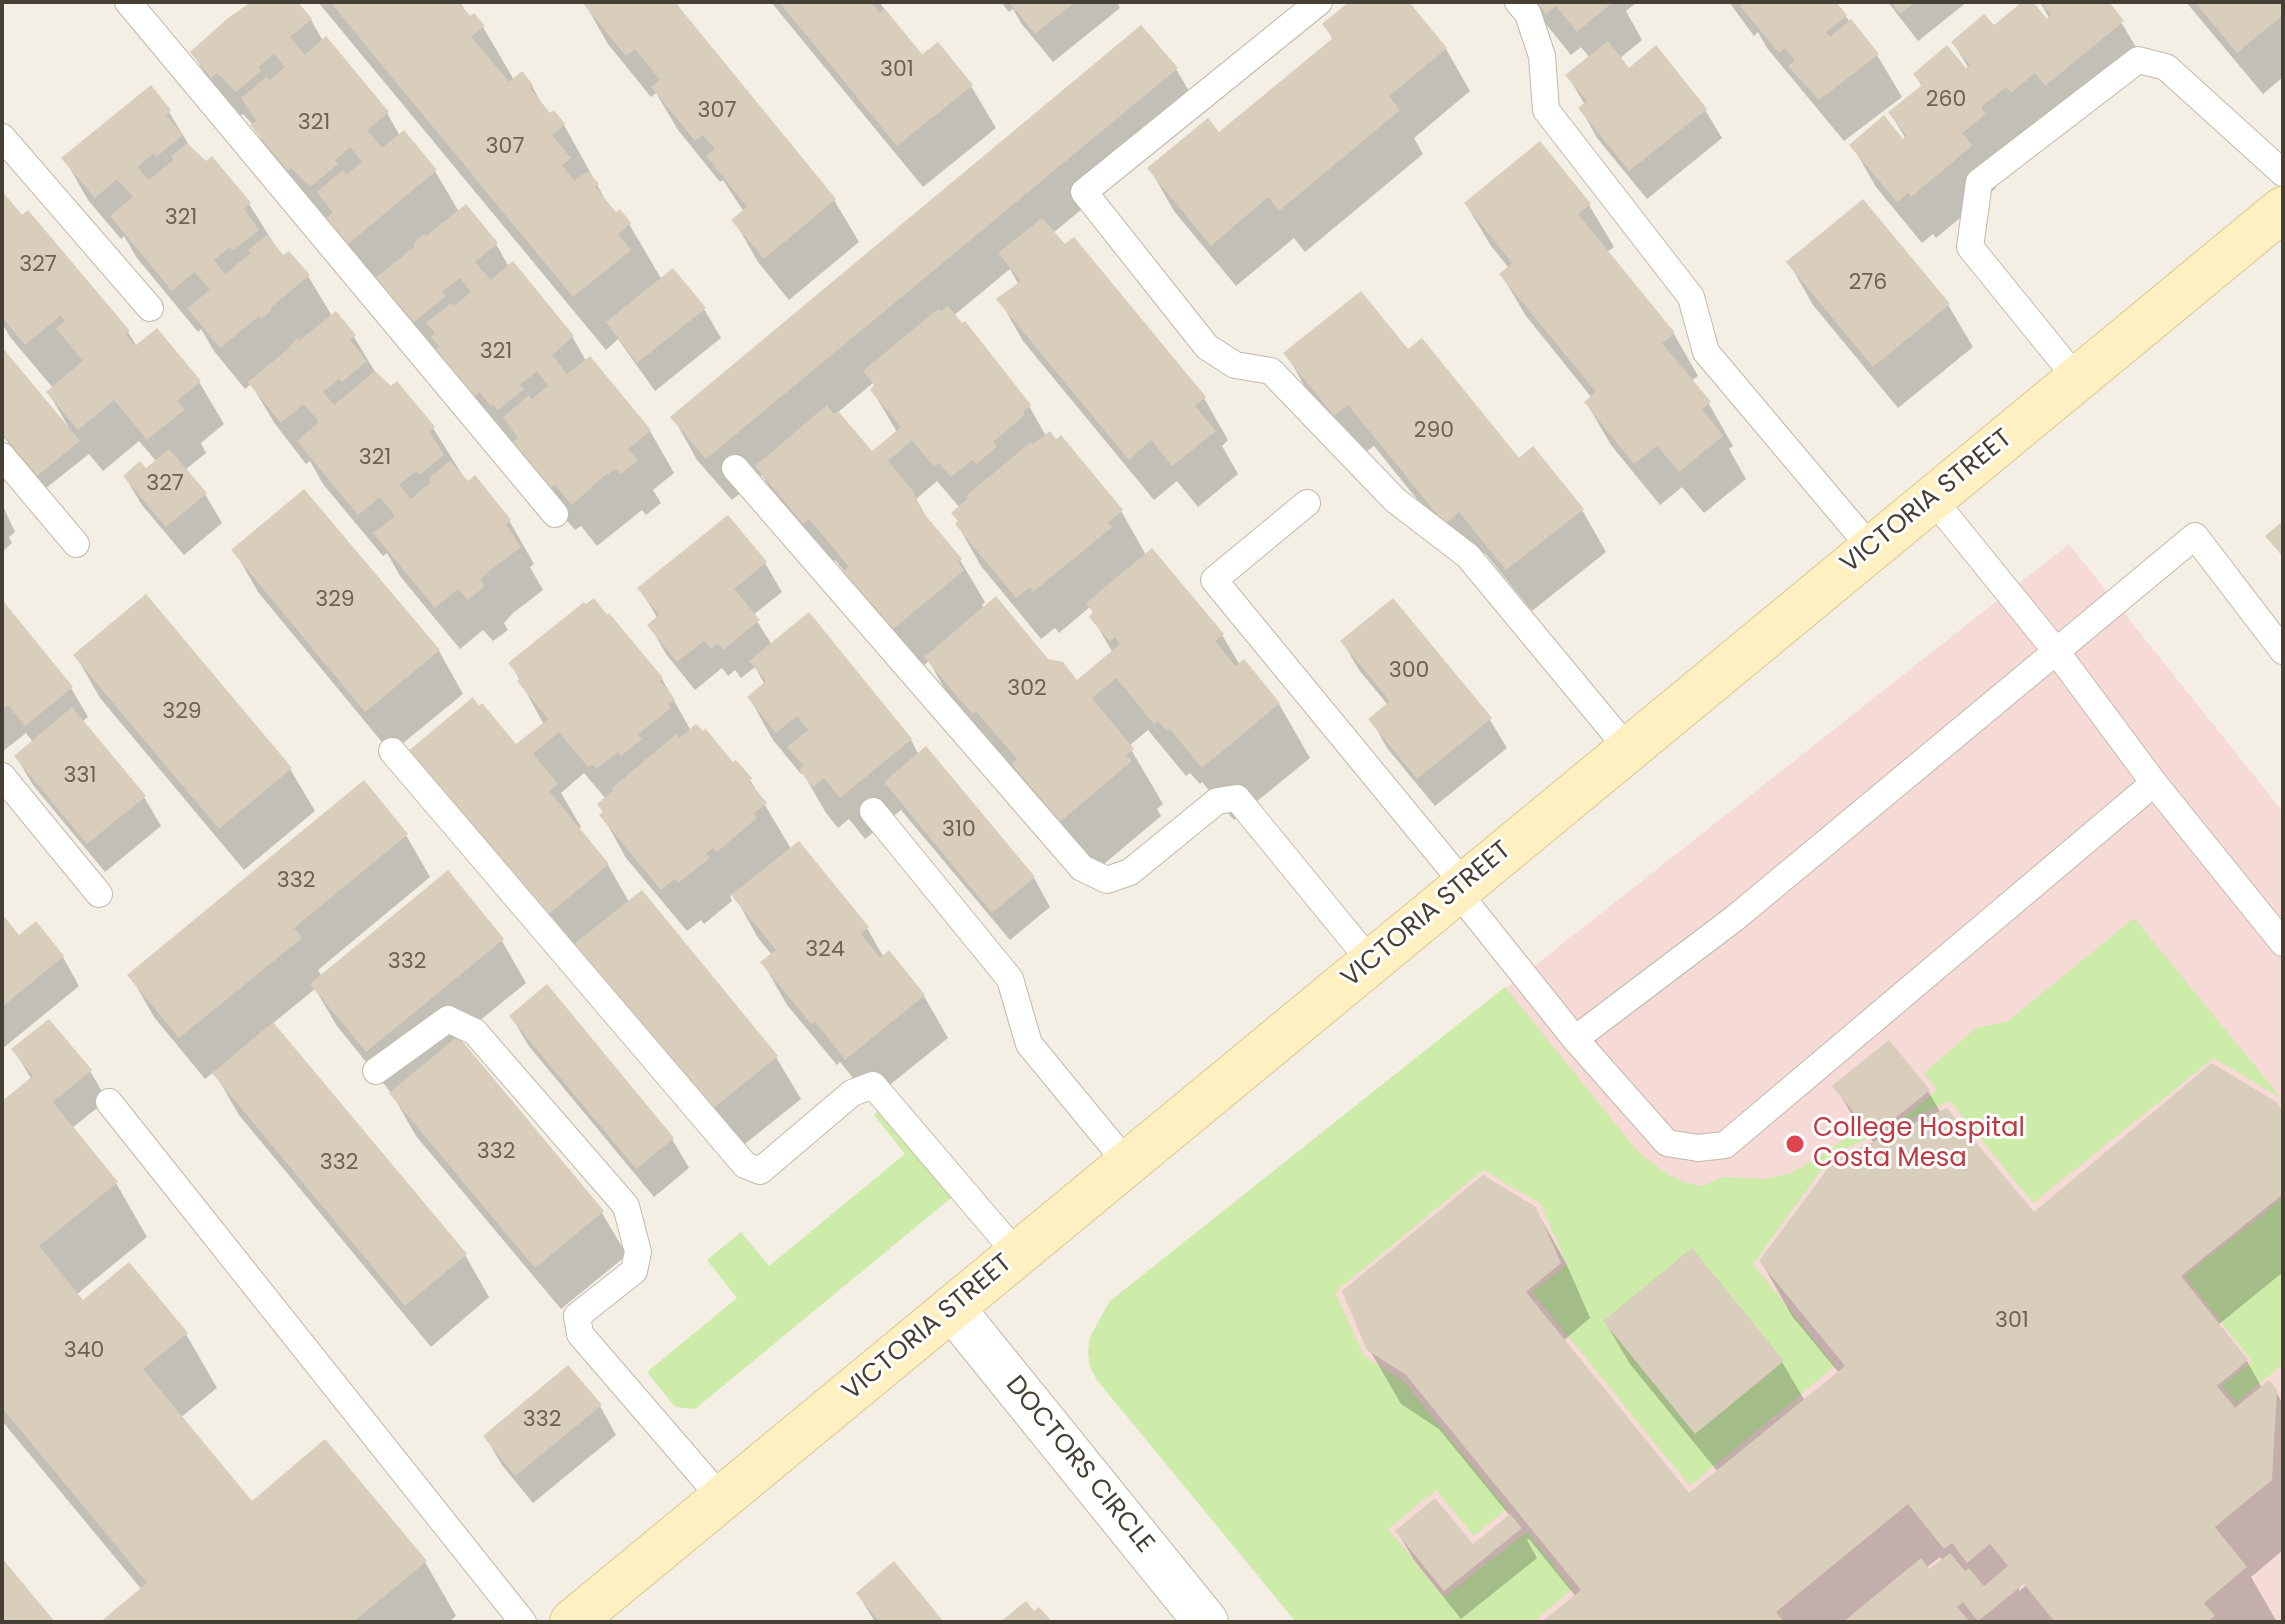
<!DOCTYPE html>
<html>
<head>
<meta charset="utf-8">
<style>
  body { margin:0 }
  #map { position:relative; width:2285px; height:1624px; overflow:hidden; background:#f3efe4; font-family:Poppins,sans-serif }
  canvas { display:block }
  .frame { position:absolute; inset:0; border:4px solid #463f33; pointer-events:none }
</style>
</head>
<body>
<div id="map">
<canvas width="2285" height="1624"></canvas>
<div class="frame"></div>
</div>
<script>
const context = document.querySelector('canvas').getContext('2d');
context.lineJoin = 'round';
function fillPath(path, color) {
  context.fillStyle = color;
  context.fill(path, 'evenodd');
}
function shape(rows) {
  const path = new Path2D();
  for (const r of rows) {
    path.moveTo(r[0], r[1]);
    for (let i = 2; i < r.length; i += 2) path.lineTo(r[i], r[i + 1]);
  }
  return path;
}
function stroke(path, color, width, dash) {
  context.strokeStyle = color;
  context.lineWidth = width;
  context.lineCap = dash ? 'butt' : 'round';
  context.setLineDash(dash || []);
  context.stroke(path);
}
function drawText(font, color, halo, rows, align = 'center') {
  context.font = font + ' Poppins,sans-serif';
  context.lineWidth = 6;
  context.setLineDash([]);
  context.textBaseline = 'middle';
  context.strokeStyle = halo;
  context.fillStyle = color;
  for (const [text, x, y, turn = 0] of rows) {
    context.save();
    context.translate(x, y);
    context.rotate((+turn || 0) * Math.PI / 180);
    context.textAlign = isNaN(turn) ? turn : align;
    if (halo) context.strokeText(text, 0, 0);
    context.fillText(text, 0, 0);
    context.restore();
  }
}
fillPath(shape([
  [2069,544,2283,812,2283,1622,1296,1622,1097,1380,1090,1367,1088,1352,1090,1337,1110,1301]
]), '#f5dad6');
fillPath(shape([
  [2134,918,2281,1098,2214,1058,2033,1203,1950,1101,1895,1125,1937,1090,1924,1073,1976,1028,2008,1021],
  [1505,987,1639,1153,1669,1175,1687,1183,1703,1186,1722,1177,1767,1179,1791,1173,1820,1156,1859,1129,1866,1139,1832,1155,1753,1264,1835,1366,1690,1486,1532,1292,1567,1264,1540,1203,1483,1170,1335,1292,1364,1356,1403,1381,1507,1509,1474,1536,1436,1490,1388,1529,1444,1597,1527,1532,1572,1589,1533,1622,1296,1622,1097,1380,1090,1367,1088,1352,1090,1337,1110,1301],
  [879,1110,951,1198,695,1409,675,1407,647,1372,737,1298,707,1260,741,1232,769,1266,905,1154,874,1115],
  [2283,1198,2283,1364,2236,1403,2222,1386,2252,1361,2185,1276]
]), '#cdeba9');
fillPath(shape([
  [253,2,296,2,311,20,323,41,387,113,400,136,435,171,459,212,465,207,496,244,509,267,512,264,573,338,586,361,590,359,650,431,674,473,653,490,661,503,646,515,642,510,597,546,581,526,575,530,538,486,505,433,498,438,401,320,379,281,374,285,353,261,333,226,277,168,253,125,243,114,237,118,217,95,193,53],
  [318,2,460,2,469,17,483,27,514,80,532,86,544,108,564,125,611,210,629,224,662,280,704,309,721,338,655,391,618,339,606,350],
  [584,2,673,2,834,200,859,242,789,300,758,262,734,220,744,212,723,180,720,182,678,130,656,93,651,97,608,44],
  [771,2,879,2,922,57,971,86,996,128,923,187],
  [1001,2,1117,2,1120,8,1053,62,1021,23,1013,9,1009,12],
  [1352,2,1407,2,1446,49,1470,91,1414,138,1423,154,1305,252,1294,238,1236,286,1174,211,1150,169,1219,135,1333,40,1325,25],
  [1528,2,1637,2,1626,11,1642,40,1619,59,1629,71,1705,110,1722,138,1647,199,1597,138,1581,109,1585,105,1568,76,1590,58,1581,47,1571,55],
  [1729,2,1834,2,1877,55,1902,97,1844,141,1767,48,1758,32,1754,36],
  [1888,2,1967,2,1918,41],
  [2026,2,2030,2,2053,25,2040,2,2109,2,2146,64,1988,174,1996,188,1936,238,1933,234,1922,243,1876,187,1852,145,1903,142,1906,139,1890,113,1922,87,1915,74,1970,75,1972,74,1953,42,1994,28],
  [2186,2,2283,2,2283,77,2263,94],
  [1176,69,1201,111,1053,233,1204,398,1228,440,1222,446,1238,474,1198,507,1177,481,1154,500,1023,341,999,299,1019,285,1010,269,953,316,1029,406,1046,436,1056,442,1061,438,1121,511,1146,555,1222,635,1240,665,1279,704,1310,758,1234,820,1202,782,1200,784,1190,773,1186,776,1148,730,1129,746,1163,804,1157,809,1161,816,1092,874,1025,784,1008,763,1005,767,957,711,929,661,917,671,870,614,848,576,835,560,829,565,782,508,762,475,732,500,697,460,673,417],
  [873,383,875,387,872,390,897,432,871,454,837,413],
  [937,481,960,508,957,524,981,566,1041,639,1055,628,1059,633,1090,607,1094,614,1092,617,1113,653,1077,683,984,609,982,605,985,602,960,560,931,525,916,499],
  [169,112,192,150,249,204,283,258,289,254,308,276,332,316,335,313,354,337,377,375,391,389,397,384,433,428,468,484,475,478,510,522,534,564,530,567,543,590,513,613,504,623,508,630,493,641,483,630,460,649,400,576,387,553,383,556,323,484,310,461,306,464,275,424,251,384,245,389,214,351,201,329,198,332,137,258,124,236,121,239,88,200,64,158],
  [2,194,128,332,137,347,199,382,224,424,201,443,206,453,185,470,205,494,222,523,184,555,142,505,125,477,145,471,157,462,139,441,103,471,89,454,46,488,2,435,2,350,66,427,68,426,48,392,53,388,10,337,2,323],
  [1466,204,1589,205,1614,247,1607,252,1674,334,1698,376,1691,381,1709,404,1733,446,1729,449,1746,479,1704,513,1682,487,1660,505,1611,445,1586,402,1592,398,1526,316,1501,274,1509,268,1491,246],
  [1789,263,1948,305,1973,347,1898,408,1813,305],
  [1408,352,1519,460,1582,510,1606,552,1532,611,1485,553,1470,565,1374,446,1359,457,1310,396,1286,353],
  [304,492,439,651,463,694,391,753,258,592,234,550],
  [2,504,15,532,9,537,12,543,2,552],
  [728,517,765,563,782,592,753,615,772,645,809,615,911,740,919,755,926,749,1034,878,1050,907,1010,940,901,810,865,839,849,819,838,828,826,813,803,773,801,774,773,740,749,697,765,685,755,667,741,678,735,670,728,676,722,668,695,690,666,654,650,626,658,619,640,589],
  [1393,600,1490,720,1507,748,1435,806,1387,748,1371,719,1388,705,1359,670,1342,641],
  [2,605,71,688,88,717,82,722,144,797,161,826,105,872,33,785,16,756,33,742,26,733,2,752],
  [609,616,662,679,691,731,750,780,791,849,867,928,884,958,924,996,948,1038,871,1100,840,1062,837,1065,787,1005,763,963,772,955,758,938,733,893,730,896,732,901,704,924,701,920,687,931,626,858,602,815,606,799,584,773,561,793,581,827,578,829,608,865,629,902,776,1057,801,1099,731,1155,518,907,516,747,544,725,511,664],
  [76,656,290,769,315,811,244,870,100,698],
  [406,835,430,877,318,970,322,977,502,941,526,983,457,1039,602,1213,627,1255,561,1309,416,1136,392,1094,337,1026,315,989,272,1024,465,1255,489,1297,431,1347,239,1115,214,1072,205,1079,154,1017,130,975],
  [2,917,19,938,63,957,79,986,2,1049],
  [511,1016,672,1139,689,1168,654,1197,528,1045],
  [14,1050,90,1071,107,1100,72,1128,116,1183,147,1237,76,1295,83,1303,186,1334,217,1388,180,1418,252,1504,425,1562,456,1616,449,1622,103,1622,142,1590,2,1421,2,1104,32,1080],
  [1835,1086,1928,1091,1941,1113,2034,1214,2283,1116,2283,1272,2218,1325,2247,1361,2262,1388,2275,1390,2283,1404,2283,1550,2251,1577,2277,1622,1545,1622,1576,1597,1529,1539,1527,1540,1537,1558,1461,1619,1414,1560,1397,1531,1473,1547,1510,1516,1439,1429,1401,1404,1369,1349,1535,1208,1566,1263,1590,1318,1563,1341,1689,1496,1718,1472,1630,1364,1605,1322,1782,1362,1805,1401,1839,1373,1792,1316,1761,1261,1874,1143,1852,1115],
  [1940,1557,1943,1561,1929,1572,1926,1568],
  [2033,1580,2019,1591,2019,1586],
  [600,1406,616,1435,533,1503,502,1465,485,1436],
  [858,1594,941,1622,875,1622]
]), '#0003');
fillPath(shape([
  [251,2,298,2,312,19,290,37,305,55,326,36,389,112,367,130,382,148,404,130,437,170,348,244,326,218,333,213,317,192,343,170,346,175,362,162,350,147,335,160,338,164,310,187,291,168,288,171,250,125,256,121,241,98,266,77,270,80,285,67,274,54,258,67,261,71,236,92,217,73,211,78,190,52,228,18],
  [330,2,458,2,470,16,474,13,485,26,471,37,509,82,522,71,533,85,530,88,550,113,554,110,565,124,552,135,571,158,562,165,574,181,588,171,599,184,595,187,616,212,620,209,631,223,618,234,631,250,573,297],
  [582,2,675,2,836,199,764,259,731,220,747,207,706,156,715,149,703,135,695,141,651,87,660,80,635,49,626,56],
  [779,2,871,2,880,13,885,9,922,54,938,42,973,85,897,146],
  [1009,2,1075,2,1035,34],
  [1349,2,1409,2,1447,48,1389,96,1400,110,1279,211,1268,197,1211,246,1147,168,1208,118,1219,132,1333,38,1322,24],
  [1536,2,1613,2,1577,32,1556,6,1546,14],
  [1745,2,1836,2,1847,15,1826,32,1830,37,1851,19,1879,54,1819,100,1788,66,1795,60,1785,48,1779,53,1740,6],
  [1891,2,1915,2,1900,14],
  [2022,2,2033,2,2047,19,2051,15,2040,2,2109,2,2124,21,2045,86,2035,73,2011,93,2006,87,1981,107,1986,114,1962,133,1973,145,1911,197,1908,193,1897,202,1849,145,1884,115,1903,139,1907,136,1888,112,1922,85,1913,74,1947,45,1966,68,1970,65,1951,42,1984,14,1994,25],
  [2195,2,2283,2,2283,15,2237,53],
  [1141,25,1178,68,706,459,670,417],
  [1608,41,1629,68,1656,45,1707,109,1629,171,1578,108,1587,101,1565,75],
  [151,85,171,110,166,115,183,135,156,157,154,153,137,167,149,180,173,160,171,156,187,143,206,161,212,156,251,203,244,209,259,230,233,250,230,247,214,260,225,274,251,253,248,250,267,235,283,255,289,251,310,275,270,308,272,310,261,319,259,316,220,348,187,308,210,290,195,272,172,291,110,216,133,197,117,179,95,198,61,158],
  [1540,141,1591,204,1578,214,1675,333,1662,343,1711,402,1702,409,1723,436,1679,472,1657,446,1634,464,1584,402,1596,392,1499,274,1512,263,1464,203],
  [2,191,22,215,28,210,130,331,125,334,135,346,157,328,201,381,177,401,184,410,147,440,114,400,78,430,46,392,83,361,56,328,65,321,61,315,25,345,2,317],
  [1863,199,1950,304,1873,367,1786,262],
  [466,204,498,243,475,262,491,280,513,261,574,336,552,355,567,374,590,356,651,430,628,449,638,460,621,474,616,469,604,476,572,505,555,485,550,489,511,443,518,438,503,417,529,395,532,399,548,386,537,371,520,385,524,389,498,410,493,404,491,406,479,392,473,397,435,350,439,346,431,337,435,333,426,323,451,303,454,306,471,292,460,278,442,292,446,296,414,322,375,278,415,246,413,244,424,234,426,236],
  [1042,218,1065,244,1074,237,1206,397,1195,406,1216,431,1172,466,1151,440,1129,460,996,299,1021,281,998,253],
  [673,268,706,308,637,363,606,322],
  [1361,291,1408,349,1422,338,1519,458,1533,446,1584,509,1506,570,1459,512,1445,524,1348,405,1334,416,1283,353],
  [948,306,962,323,965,321,1031,405,1023,412,1025,415,993,442,997,447,976,464,972,460,951,477,939,463,934,467,912,440,888,461,914,492,921,510,962,559,958,562,964,570,892,630,843,571,849,567,809,519,803,524,755,466,827,405,834,414,838,411,872,451,877,447,901,427,870,390,874,385,863,371,938,309,941,311],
  [336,311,356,335,350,340,367,361,342,382,339,379,323,392,334,405,375,371,391,386,397,381,435,427,429,432,444,455,419,475,416,471,399,485,411,499,431,482,429,478,450,461,468,481,475,475,511,520,506,525,521,547,489,571,480,580,485,586,468,600,458,589,435,608,373,533,395,516,380,497,358,515,297,441,319,422,304,404,281,423,248,382,287,350,297,338,299,341],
  [2,347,80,441,37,476,2,433],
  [1050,431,1056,439,1061,435,1123,510,1108,522,1112,527,1033,592,1030,587,1016,598,955,524,958,521,951,513,967,499,966,496,1031,442,1033,444],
  [169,449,207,493,166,527,123,476,140,461,146,468],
  [304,489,440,650,365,712,231,550],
  [728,515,767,562,734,589,760,620,723,650,717,643,711,649,704,641,677,662,647,625,659,615,637,588],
  [2283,521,2283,557,2265,536],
  [1152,548,1224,634,1215,641,1235,666,1244,659,1280,703,1202,768,1170,729,1167,731,1158,721,1154,724,1116,678,1092,698,1134,749,1126,755,1132,761,1060,822,1012,764,1017,759,976,711,973,715,924,657,996,596,1048,659,1063,662,1077,680,1120,644,1115,637,1110,642,1089,617,1093,612,1086,603],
  [146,594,292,768,219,829,73,655],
  [594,598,607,615,609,613,663,678,660,681,675,699,668,704,671,708,638,734,642,739,621,756,618,752,596,769,592,764,588,767,559,732,533,754,558,784,549,791,609,864,539,922,401,757,473,697,479,706,482,703,516,744,548,719,517,681,520,678,508,663,584,602,586,604],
  [1393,598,1492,718,1417,779,1368,719,1390,701,1340,641],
  [4,602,73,687,25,726,8,705,2,710,2,604],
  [809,612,912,739,840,798,824,778,813,787,799,770,804,766,787,747,808,730,797,716,776,733,747,697,766,681,749,661],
  [72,707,146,796,87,844,14,756],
  [696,724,703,731,705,728,733,762,736,760,752,778,749,782,767,803,753,814,757,818,717,852,713,848,706,853,710,858,678,883,675,879,661,890,599,815,603,812,597,804,613,791,611,789,676,734,679,738],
  [926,746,1035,877,992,913,884,782],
  [364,780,408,834,294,928,302,938,179,1038,127,975],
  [799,841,869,927,861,934,880,958,889,950,925,995,845,1060,815,1021,811,1024,760,962,776,950,731,895],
  [448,870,504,939,366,1052,310,984],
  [642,890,778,1056,706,1114,569,948],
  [2,914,19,935,36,921,64,956,2,1007],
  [547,984,674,1138,636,1169,509,1016],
  [49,1019,92,1070,53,1102,118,1182,39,1246,83,1300,129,1262,188,1333,143,1369,252,1501,325,1439,427,1561,353,1622,100,1622,147,1583,2,1408,2,1101,33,1076,11,1049],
  [273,1022,467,1254,405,1306,212,1073],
  [458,1036,604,1211,535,1268,389,1093],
  [1889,1040,1930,1090,1873,1136,1832,1086],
  [2212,1063,2278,1103,2283,1115,2283,1194,2181,1276,2248,1360,2217,1386,2235,1408,2269,1380,2277,1389,2272,1480,2215,1527,2247,1567,2204,1603,2215,1616,2207,1622,2055,1622,2024,1584,1978,1621,1963,1602,1957,1607,1970,1622,1843,1622,1921,1558,1929,1569,1950,1553,1965,1571,1969,1568,1984,1586,2008,1566,1990,1544,1967,1563,1952,1543,1944,1549,1908,1504,1776,1612,1784,1622,1542,1622,1581,1590,1406,1375,1367,1350,1342,1291,1483,1175,1536,1207,1561,1263,1526,1292,1689,1493,1845,1366,1759,1261,1835,1159,1947,1108,2034,1212],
  [1692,1248,1784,1361,1695,1434,1603,1321],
  [568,1365,602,1405,515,1476,483,1436],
  [1435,1498,1473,1544,1510,1514,1522,1528,1444,1591,1395,1531],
  [2,1558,55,1622,2,1622],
  [894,1561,944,1622,879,1622,856,1593],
  [1026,1601,1034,1611,1039,1607,1052,1622,1000,1622]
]), '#d9cdbb');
const lane = shape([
  [128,2,555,514],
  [1319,2,1084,192,1207,347,1235,365,1271,371,1395,500,1468,556,1628,749],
  [1518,2,1528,14,1542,56,1546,110,1691,297,1706,352,1871,548],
  [2,137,150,308],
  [2077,379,1970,247,1979,182,2138,60,2166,67,2283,173],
  [2,456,76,544],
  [735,468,1082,868,1107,880,1130,872,1217,801,1237,798,1371,962],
  [1932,498,2056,651,2154,783,2283,943],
  [1307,503,1214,580,1464,884],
  [392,751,745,1165,760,1171,852,1093,873,1085,1017,1254],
  [2,776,99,894],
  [873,811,1010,979,1029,1044,1127,1163],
  [1456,890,1575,1039,1667,1143,1698,1148,1725,1145,2154,783],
  [1575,1039,1735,918,2195,536,2283,651],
  [376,1071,448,1019,475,1032,626,1206,638,1252,634,1271,577,1316,580,1334,722,1499],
  [109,1102,523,1622]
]);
const street = shape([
  [952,1308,1206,1622]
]);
const secondary = shape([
  [572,1622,2283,209]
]);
stroke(lane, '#c2b9a9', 28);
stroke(street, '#c2b9a9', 46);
stroke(secondary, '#dbc791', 46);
stroke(lane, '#fff', 26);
stroke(street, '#fff', 44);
stroke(secondary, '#fff0c2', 44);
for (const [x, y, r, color] of [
  [1795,1144,10,"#e0444e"]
]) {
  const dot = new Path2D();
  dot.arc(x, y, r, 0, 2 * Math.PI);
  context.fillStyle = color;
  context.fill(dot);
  stroke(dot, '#fff', 3);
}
drawText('22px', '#6b6255', null, [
  ["301",897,70],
  ["260",1946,100],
  ["307",717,111],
  ["321",314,123],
  ["307",505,147],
  ["321",181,218],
  ["327",38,265],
  ["276",1868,283],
  ["321",496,352],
  ["290",1434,431],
  ["321",375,458],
  ["327",165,484],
  ["329",335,600],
  ["300",1409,671],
  ["302",1027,689],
  ["329",182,712],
  ["331",80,776],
  ["310",959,830],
  ["332",296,881],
  ["324",825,950],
  ["332",407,962],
  ["332",496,1152],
  ["332",339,1163],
  ["301",2012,1321],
  ["340",84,1351],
  ["332",542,1420]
]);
drawText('26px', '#463f33', '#fff', [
  ["VICTORIA STREET",1927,502,-39],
  ["VICTORIA STREET",1427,915,-40],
  ["VICTORIA STREET",928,1328,-40],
  ["DOCTORS CIRCLE",1079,1465,51]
]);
drawText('26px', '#be3a42', '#fff', [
  ["College Hospital",1813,1129],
  ["Costa Mesa",1813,1159]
], 'left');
</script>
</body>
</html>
